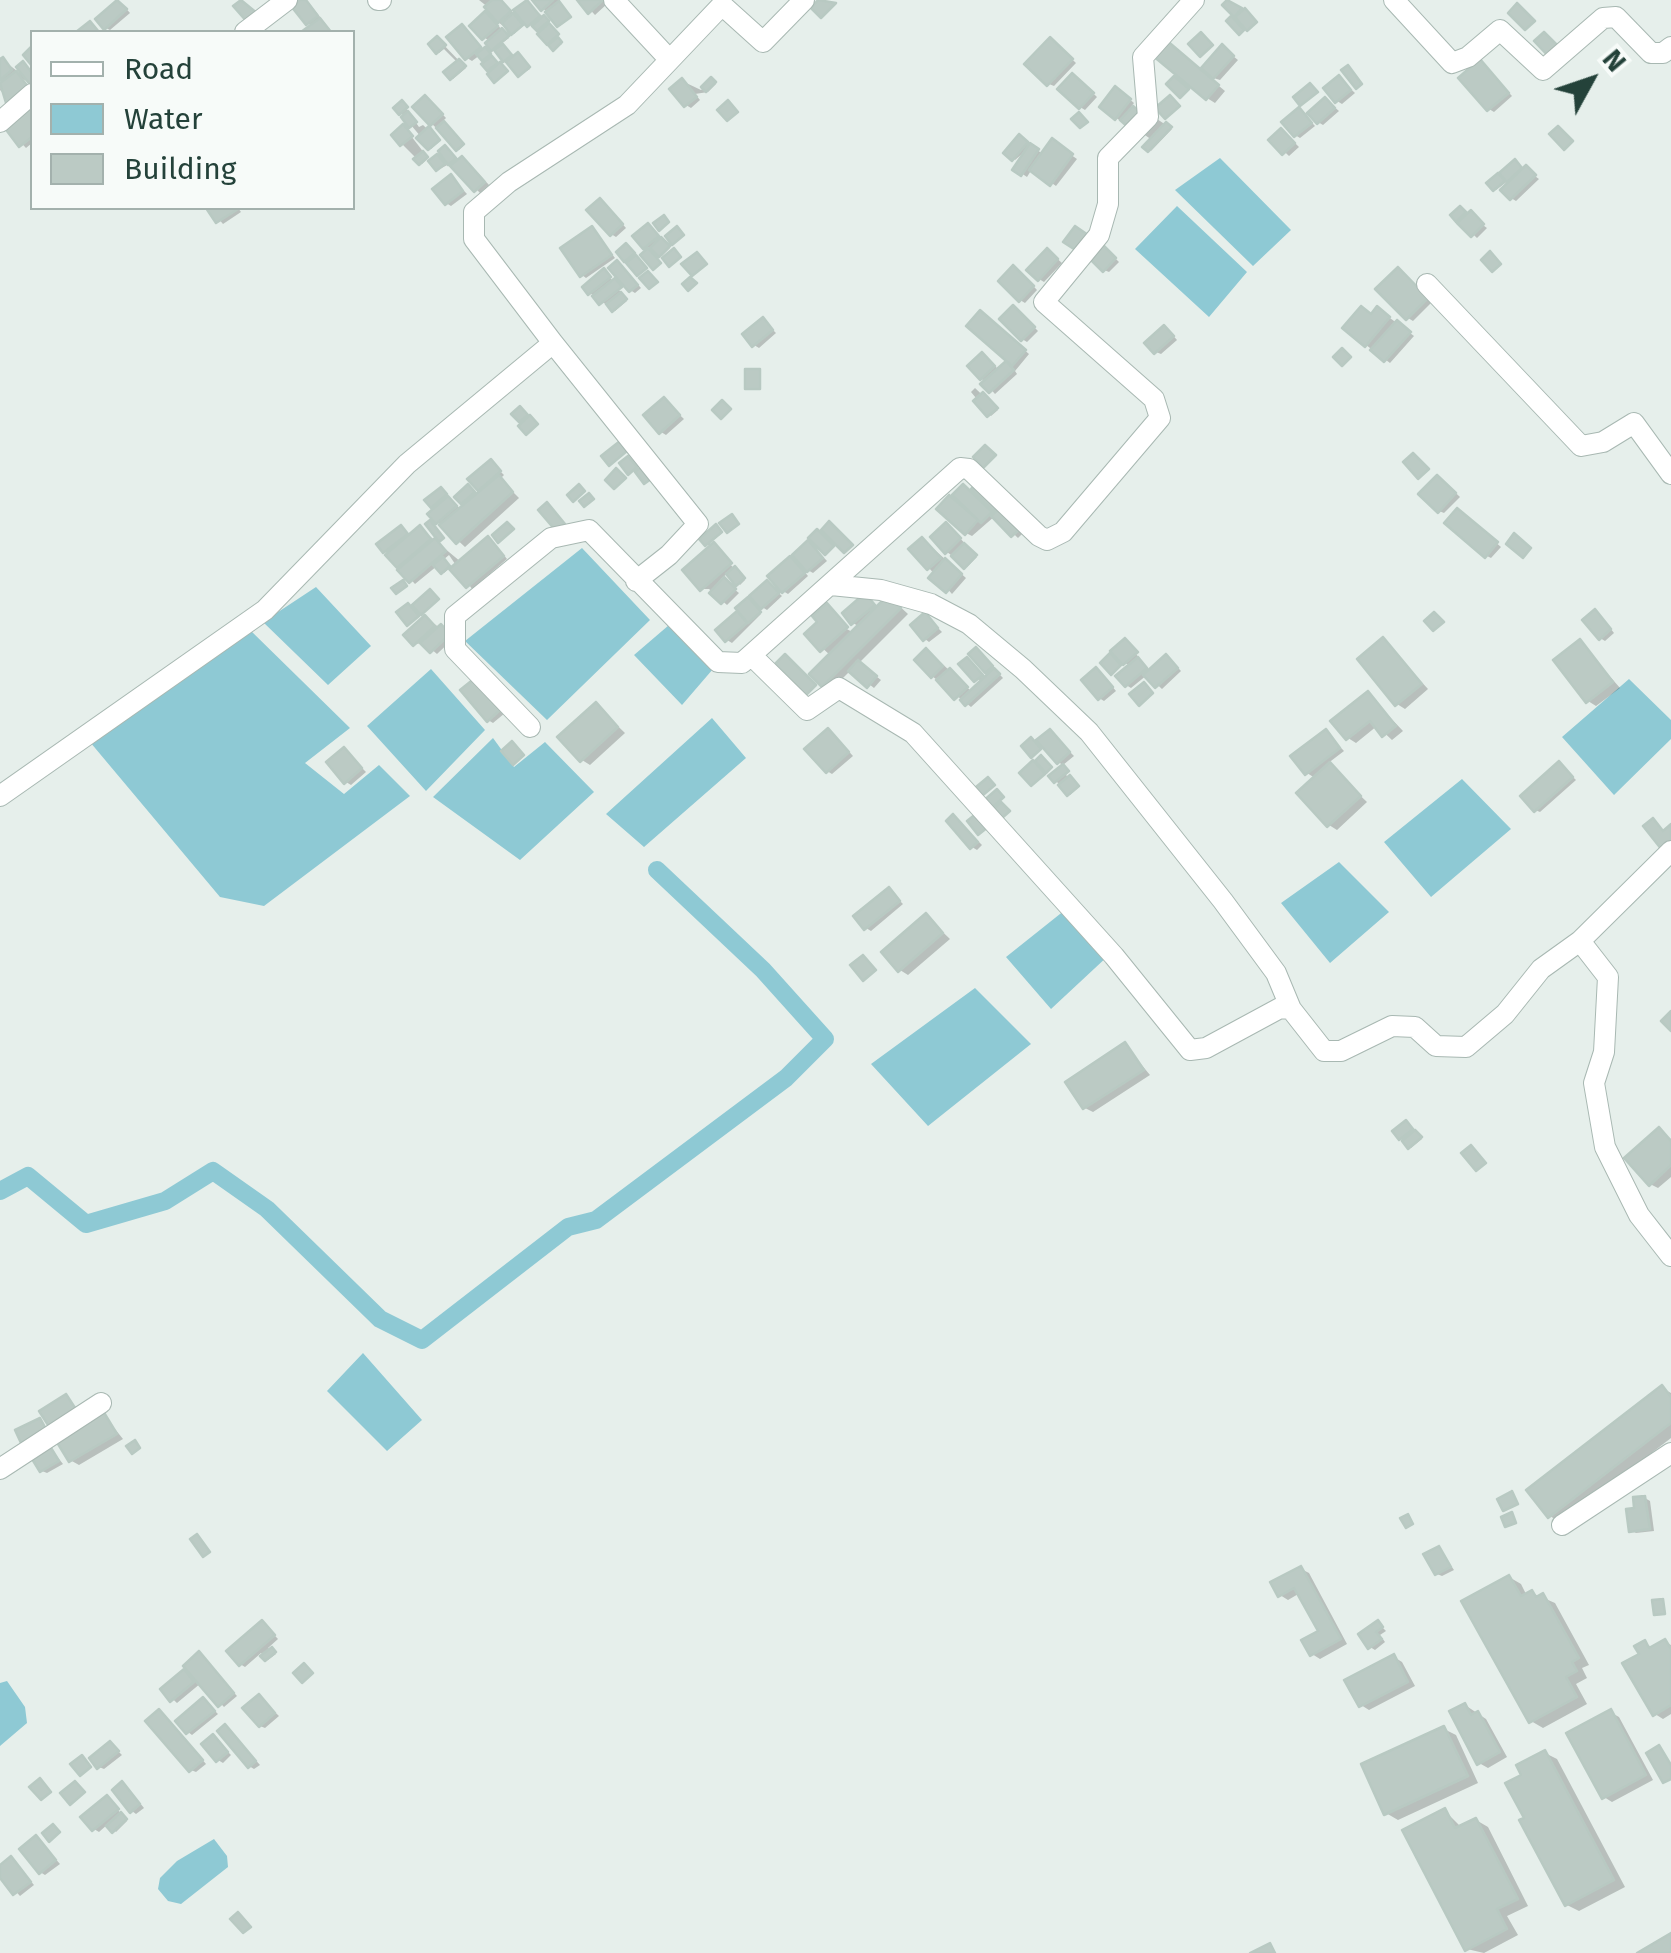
<!DOCTYPE html>
<html>
<head>
<meta charset="utf-8">
<style>
  body { margin:0 }
  #map { position:relative; width:1671px; height:1953px; overflow:hidden; background:#e6efeb; font-family:"Fira Sans",sans-serif }
  canvas { display:block }
  .legend { position:absolute; left:30px; top:30px; width:325px; height:180px; box-sizing:border-box; background:#f7fbf9; border:2px solid #a3b1ad; margin:0; padding:12px 18px; list-style:none; font-size:30px; color:#24423a }
  .legend li { display:flex; align-items:center; gap:20px; height:50px }
  .legend b { width:50px; border:2px solid #a3b1ad }
  .north { position:absolute; left:1541px; top:30px; width:100px; height:100px; -webkit-text-stroke:8px #f7fbf9; paint-order:stroke; rotate:50deg; font-size:28px; font-weight:700; line-height:40px; text-align:center; color:#24423a }
  .north::after { content:''; display:block; margin:auto; width:35px; height:45px; background:#24423a; clip-path:polygon(50% 0,100% 100%,50% 72%,0 100%) }
</style>
</head>
<body>
<div id="map">
<canvas width="1671" height="1953"></canvas>
<ul class="legend">
<li><b style="height:12px;background:#fff"></b>Road</li>
<li><b style="height:28px;background:#8ec9d4"></b>Water</li>
<li><b style="height:28px;background:#bbcac4"></b>Building</li>
</ul>
<div class="north">N</div>
</div>
<script>
const context = document.querySelector('canvas').getContext('2d');
context.lineJoin = 'round';
function fillPath(path, color) {
  context.fillStyle = color;
  context.fill(path, 'evenodd');
}
function shape(rows) {
  const path = new Path2D();
  for (const r of rows) {
    path.moveTo(r[0], r[1]);
    for (let i = 2; i < r.length; i += 2) path.lineTo(r[i], r[i + 1]);
  }
  return path;
}
function stroke(path, color, width, dash) {
  context.strokeStyle = color;
  context.lineWidth = width;
  context.lineCap = dash ? 'butt' : 'round';
  context.setLineDash(dash || []);
  context.stroke(path);
}
fillPath(shape([
  [1220,158,1291,230,1253,266,1175,190],
  [1177,206,1247,272,1209,317,1135,249],
  [582,548,650,620,547,720,465,641],
  [316,587,371,646,328,685,263,622],
  [669,625,713,669,682,705,634,655],
  [249,629,350,728,305,763,344,794,379,765,410,796,264,906,220,897,90,742],
  [431,669,485,730,426,791,367,726],
  [1629,679,1671,720,1671,739,1614,795,1562,737],
  [712,718,746,758,644,847,606,814],
  [493,738,514,767,545,742,594,792,520,860,433,797],
  [1462,779,1511,829,1431,897,1384,842],
  [1339,862,1389,912,1330,963,1281,903],
  [1065,910,1109,955,1051,1009,1006,957],
  [975,988,1031,1044,928,1126,871,1064],
  [363,1353,422,1420,387,1451,327,1391],
  [7,1681,25,1707,27,1723,0,1746,0,1683],
  [214,1839,227,1856,228,1867,181,1904,168,1901,158,1889,160,1878,177,1861]
]), '#8ec9d4');
fillPath(shape([
  [304,0,309,3,332,32,305,32,313,27,308,23],
  [479,0,500,0,513,13,526,2,549,22,562,44,554,49,543,32,518,12,514,16,523,26,514,34,490,16,509,38,501,44,530,69,520,75,496,48,488,56,507,73,497,81,480,55,472,61,467,58,462,27,484,50,491,43,472,26,489,8],
  [535,0,559,0,557,3,570,18,560,26],
  [581,0,604,0,607,4,595,15],
  [123,5,130,13,110,30,106,28],
  [438,39,466,68,453,79,447,72,458,63,444,49,439,53,431,44],
  [1055,43,1076,63,1054,86,1049,84],
  [1223,48,1238,60,1220,80,1207,76,1225,91,1215,103,1207,98,1202,71],
  [3,60,31,82,25,65,32,75,32,84,23,79,32,90,13,104,0,90],
  [1480,62,1512,96,1494,112,1489,109],
  [1339,78,1355,93,1342,104,1337,101],
  [1078,79,1097,97,1085,110,1080,107],
  [712,80,716,84,708,92,695,94,700,100,691,108,686,105,682,81,701,90],
  [1121,92,1134,103,1131,107,1135,110,1121,121,1116,118],
  [1326,100,1339,111,1323,125,1318,122],
  [430,101,446,118,442,122,464,145,459,150,432,124],
  [402,103,419,127,423,125,440,141,431,149,401,113],
  [32,108,32,143,26,148,7,128],
  [1300,110,1315,126,1300,138,1295,135],
  [1157,119,1172,129,1151,151,1152,140,1142,133],
  [405,128,428,158,422,164,402,144],
  [1286,134,1299,147,1289,156,1272,140],
  [1019,138,1043,154,1052,142,1077,159,1056,186,1032,169,1027,177,1015,169,1029,148,1015,160,1006,152],
  [446,148,458,162,467,161,489,185,480,193,451,163,438,170,431,161],
  [1515,162,1539,179,1516,201,1511,198,1513,177,1496,190,1489,183],
  [451,177,467,194,451,206,446,203],
  [605,204,626,228,616,237,611,234],
  [238,208,241,212,223,224,210,209],
  [1460,209,1487,228,1477,238,1458,220],
  [648,226,670,248,662,256,653,247,644,247],
  [592,229,615,258,586,278,582,275],
  [1105,248,1119,262,1109,272,1104,270],
  [1052,254,1062,263,1044,282,1039,279],
  [618,263,641,288,635,293,630,290],
  [1398,270,1432,302,1413,321,1408,318],
  [1019,271,1037,290,1025,303,1020,300],
  [606,272,627,301,615,311,590,293],
  [1018,311,1038,331,1027,342,1022,339],
  [1382,312,1414,336,1390,363,1366,345,1372,316],
  [985,316,1029,354,1015,371,1017,374,995,394,981,378,987,358,999,370,1010,360],
  [763,320,776,333,759,348,754,345],
  [1169,331,1177,340,1161,354,1156,352],
  [975,388,998,410,991,416,971,392],
  [664,400,684,419,666,435,661,432],
  [491,462,504,475,500,479,519,498,465,547,438,522,437,509,432,506,443,490,461,510,467,505,462,502,470,488,477,497,484,491,479,489],
  [1443,481,1460,497,1444,513,1439,511],
  [964,487,982,503,985,500,1026,530,1018,538,995,516,972,536,966,533,940,509],
  [985,503,1000,512,995,516],
  [1462,514,1501,547,1491,558,1487,556],
  [716,527,722,533,710,543,745,580,740,585,729,572,721,579,739,593,727,605,709,589,702,589,712,548,707,544],
  [401,528,411,537,420,528,461,562,493,542,507,559,472,589,449,555,443,560,450,568,444,573,437,566,415,584,385,551],
  [951,528,977,557,967,567,947,552],
  [927,543,966,578,952,594,929,568],
  [813,546,827,561,813,573,799,565,808,576,788,594,783,591,790,559,805,567],
  [768,583,782,596,767,610,762,607],
  [866,596,878,608,896,603,908,614,859,663,881,680,874,688,851,670,831,690,823,685,831,656,807,634,832,609,843,621,836,623,854,633,860,627,853,623],
  [749,601,761,614,732,643,727,640,737,614,748,621],
  [925,615,942,632,929,642,925,639],
  [1600,615,1614,633,1605,641,1600,638],
  [426,618,454,638,437,654,424,643,415,644],
  [1383,640,1428,689,1405,709,1397,704],
  [1125,641,1151,672,1171,660,1181,671,1162,689,1147,675,1131,688,1126,685,1131,666,1125,663],
  [1580,642,1620,688,1596,706,1588,701],
  [976,650,1003,678,971,707,932,676,932,654,972,692,981,683,969,661,986,680,991,674,971,654],
  [1101,673,1116,691,1104,701,1099,698],
  [480,684,505,713,493,723,488,720],
  [1368,694,1403,731,1392,740,1377,726,1356,743,1348,738],
  [596,705,625,733,590,765,582,760],
  [1050,732,1074,756,1063,765,1058,762],
  [1326,732,1344,751,1327,764,1367,802,1337,830,1329,825,1315,778,1307,773],
  [833,734,853,756,832,774,827,771],
  [344,750,366,772,351,785,346,782],
  [1559,764,1576,780,1540,812,1535,810],
  [1065,767,1069,772,1066,775,1079,787,1070,795,1056,781],
  [954,817,982,845,977,850,972,847],
  [889,890,903,904,871,931,866,928],
  [926,916,950,939,908,975,900,970],
  [1125,1045,1150,1075,1093,1112,1085,1108],
  [1408,1124,1422,1139,1411,1148,1401,1138],
  [1659,1130,1671,1139,1671,1177,1658,1188,1650,1184],
  [1662,1388,1671,1393,1671,1438,1561,1523,1550,1516],
  [103,1414,123,1439,79,1465,70,1460],
  [48,1445,63,1464,47,1473,42,1471],
  [1645,1498,1650,1501,1654,1531,1636,1533,1631,1530],
  [1439,1548,1454,1570,1442,1576,1437,1574],
  [1301,1569,1309,1573,1347,1644,1320,1659,1312,1654,1321,1632,1300,1593,1288,1600,1280,1595],
  [1509,1577,1521,1584,1527,1596,1532,1593,1555,1603,1589,1665,1582,1668,1587,1678,1576,1684,1587,1704,1543,1728,1531,1721],
  [263,1623,278,1639,268,1648,276,1654,268,1660,261,1653,245,1667,240,1664],
  [1378,1623,1386,1631,1380,1635,1385,1642,1375,1650,1370,1647],
  [1665,1642,1671,1645,1671,1714,1663,1719,1655,1714,1642,1655,1645,1643,1653,1648],
  [199,1655,237,1696,224,1707,201,1683,177,1703,163,1690],
  [1394,1657,1402,1662,1415,1686,1369,1710,1361,1705],
  [259,1697,279,1716,265,1728,260,1726],
  [204,1700,218,1714,192,1735,188,1732],
  [1465,1705,1486,1719,1507,1757,1488,1768,1479,1763],
  [1610,1712,1619,1717,1653,1780,1612,1802,1604,1797],
  [164,1715,206,1764,196,1772,191,1770],
  [226,1727,260,1765,254,1769,249,1766],
  [1444,1729,1456,1735,1478,1783,1398,1820,1386,1813],
  [213,1737,231,1755,223,1763,218,1760],
  [111,1744,122,1755,104,1769,99,1767],
  [1545,1753,1557,1759,1625,1887,1579,1911,1567,1905,1524,1776],
  [127,1787,144,1808,136,1814,132,1811],
  [108,1798,127,1821,116,1832,108,1824,99,1832,94,1829],
  [1445,1811,1462,1828,1476,1820,1488,1827,1528,1906,1507,1916,1518,1935,1484,1953,1467,1949],
  [37,1838,60,1864,45,1875,40,1872],
  [12,1859,34,1885,20,1896,0,1874,0,1868]
]), '#0003');
stroke(shape([
  [0,1191,28,1176,86,1224,165,1201,213,1171,267,1209,380,1319,422,1340,568,1227,596,1220,786,1078,825,1039,763,970,657,870]
]), '#8ec9d4', 18);
const building = shape([
  [117,0,127,9,104,30,95,19,117,0],
  [241,0,258,14,248,23,233,6,241,0],
  [300,0,306,0,318,16,306,25,291,6,300,0],
  [492,0,501,0,511,11,498,23,484,7,492,0],
  [527,0,540,16,527,27,513,10,527,0],
  [532,0,553,0,541,11,532,0],
  [577,0,603,0,588,14,577,0],
  [818,0,836,3,821,18,811,8,818,0],
  [1227,0,1242,8,1234,17,1222,5,1227,0],
  [559,1,571,17,557,27,545,12,559,1],
  [1517,3,1535,21,1525,30,1508,13,1517,3],
  [1245,8,1257,22,1247,31,1235,17,1245,8],
  [485,11,498,26,482,40,469,26,485,11],
  [513,13,523,25,511,35,502,23,513,13],
  [544,15,549,21,537,31,532,26,544,15],
  [1231,16,1244,30,1239,35,1226,21,1231,16],
  [320,18,331,32,301,32,320,18],
  [90,21,99,32,76,32,90,21],
  [549,23,559,34,547,45,537,34,549,23],
  [462,24,481,47,465,60,446,37,462,24],
  [502,28,509,36,491,51,485,43,502,28],
  [1201,32,1213,45,1200,57,1188,44,1201,32],
  [1544,32,1561,49,1551,59,1534,41,1544,32],
  [437,36,446,45,436,54,428,44,437,36],
  [558,37,562,42,553,51,548,45,558,37],
  [1050,37,1073,59,1047,86,1024,64,1050,37],
  [1165,39,1219,85,1206,100,1152,55,1165,39],
  [503,44,512,55,503,62,494,50,503,44],
  [1222,44,1234,56,1213,79,1201,68,1222,44],
  [32,46,32,66,23,55,32,46],
  [485,47,491,54,482,61,476,54,485,47],
  [518,52,530,67,518,77,506,62,518,52],
  [492,56,498,63,487,71,481,64,492,56],
  [3,57,12,70,0,80,0,59,3,57],
  [459,59,466,66,450,80,443,72,459,59],
  [1480,59,1509,93,1487,111,1458,78,1480,59],
  [23,61,32,73,32,87,16,67,23,61],
  [500,62,508,71,494,83,487,74,500,62],
  [1348,65,1362,84,1356,89,1341,70,1348,65],
  [16,71,28,87,6,103,0,83,16,71],
  [1072,73,1094,93,1079,109,1057,89,1072,73],
  [1339,75,1351,90,1335,103,1323,88,1339,75],
  [1174,76,1189,89,1180,98,1166,84,1174,76],
  [711,77,716,82,706,92,701,87,711,77],
  [682,78,697,97,684,107,669,89,682,78],
  [1310,83,1318,92,1300,106,1293,97,1310,83],
  [1115,86,1131,99,1115,120,1099,107,1115,86],
  [425,95,443,114,430,126,412,107,425,95],
  [1170,95,1180,106,1165,119,1155,108,1170,95],
  [1325,97,1335,108,1317,124,1307,113,1325,97],
  [402,100,408,107,399,115,393,108,402,100],
  [728,100,738,112,727,121,717,110,728,100],
  [32,105,32,137,19,147,4,127,32,105],
  [1133,106,1142,114,1129,128,1120,120,1133,106],
  [1299,107,1312,123,1294,137,1281,122,1299,107],
  [408,111,417,122,409,128,401,117,408,111],
  [1079,112,1088,122,1080,128,1071,119,1079,112],
  [444,121,464,144,456,151,436,128,444,121],
  [1166,122,1172,127,1148,152,1142,147,1166,122],
  [403,124,413,136,400,146,391,135,403,124],
  [429,126,440,140,428,150,416,138,429,126],
  [1558,126,1573,141,1564,150,1549,134,1558,126],
  [1281,128,1295,143,1282,155,1268,140,1281,128],
  [1019,134,1028,142,1012,161,1003,153,1019,134],
  [1052,138,1073,154,1050,186,1029,170,1052,138],
  [1030,143,1039,149,1021,176,1012,170,1030,143],
  [445,145,456,158,448,165,438,151,445,145],
  [423,151,428,157,419,165,413,159,423,151],
  [437,154,445,164,436,171,428,161,437,154],
  [462,156,485,182,474,192,450,166,462,156],
  [1515,159,1522,168,1507,182,1499,173,1515,159],
  [1526,165,1536,175,1510,200,1500,190,1526,165],
  [1498,173,1505,181,1493,191,1486,183,1498,173],
  [451,174,463,191,445,205,432,189,451,174],
  [600,198,623,224,610,236,586,210,600,198],
  [1460,206,1466,212,1456,222,1450,215,1460,206],
  [206,208,237,208,238,209,216,223,206,208],
  [1471,210,1484,224,1471,237,1457,223,1471,210],
  [664,215,669,222,659,231,653,223,664,215],
  [648,223,659,236,643,249,632,236,648,223],
  [592,226,612,255,580,277,560,248,592,226],
  [677,226,684,235,672,245,665,236,677,226],
  [1075,226,1091,237,1080,253,1063,242,1075,226],
  [661,237,670,246,659,257,650,248,661,237],
  [1100,242,1116,258,1103,272,1087,256,1100,242],
  [626,243,635,253,624,262,616,252,626,243],
  [648,248,661,263,653,270,640,255,648,248],
  [674,248,681,257,669,267,662,258,674,248],
  [1047,248,1058,259,1038,281,1026,270,1047,248],
  [1490,251,1501,264,1492,272,1481,260,1490,251],
  [697,252,707,264,692,276,681,264,697,252],
  [636,255,647,268,637,276,626,263,636,255],
  [617,260,638,285,629,292,608,268,617,260],
  [1013,265,1034,286,1019,302,998,281,1013,265],
  [1398,267,1428,298,1406,320,1375,289,1398,267],
  [604,268,611,277,588,295,582,287,604,268],
  [648,271,658,282,649,289,639,278,648,271],
  [690,277,697,283,688,291,682,284,690,277],
  [615,278,622,287,599,305,592,296,615,278],
  [621,292,627,299,612,312,606,304,621,292],
  [1013,305,1035,327,1021,341,999,319,1013,305],
  [1361,306,1371,314,1377,306,1390,317,1365,347,1342,328,1361,306],
  [980,310,1026,350,1012,366,966,326,980,310],
  [763,317,773,330,752,347,742,334,763,317],
  [1397,320,1411,332,1384,362,1370,350,1397,320],
  [1164,325,1174,336,1154,354,1144,343,1164,325],
  [1342,348,1351,357,1342,366,1333,357,1342,348],
  [982,352,995,366,980,380,967,366,982,352],
  [1006,361,1014,370,989,393,980,384,1006,361],
  [745,369,760,369,760,389,745,389,745,369],
  [983,392,998,408,987,417,973,401,983,392],
  [664,397,680,415,659,434,643,415,664,397],
  [722,400,731,409,721,419,712,410,722,400],
  [520,406,528,415,519,422,511,414,520,406],
  [530,415,538,424,526,435,518,426,530,415],
  [620,441,627,451,609,466,601,456,620,441],
  [985,445,996,455,983,468,973,457,985,445],
  [1413,453,1429,469,1418,479,1403,462,1413,453],
  [628,456,637,467,628,475,619,463,628,456],
  [491,459,501,471,478,491,467,479,491,459],
  [641,467,651,479,644,484,635,472,641,467],
  [616,468,626,478,614,489,605,480,616,468],
  [499,475,513,492,456,544,439,525,499,475],
  [1437,475,1456,493,1438,513,1418,494,1437,475],
  [977,482,1000,504,993,511,971,489,977,482],
  [468,484,475,492,461,504,454,497,468,484],
  [579,484,585,491,573,502,567,495,579,484],
  [963,484,992,512,981,523,952,495,963,484],
  [441,487,447,494,431,508,424,500,441,487],
  [589,493,594,499,584,507,579,501,589,493],
  [949,495,978,520,965,535,936,509,949,495],
  [448,496,457,506,436,524,427,514,448,496],
  [547,502,565,524,556,531,538,510,547,502],
  [1003,505,1023,526,1011,537,991,516,1003,505],
  [1457,508,1498,542,1485,558,1444,523,1457,508],
  [732,514,739,524,727,533,719,523,732,514],
  [430,520,444,538,439,542,425,524,430,520],
  [829,521,853,545,844,553,821,530,829,521],
  [507,522,514,529,498,543,492,535,507,522],
  [946,522,961,538,945,554,930,537,946,522],
  [716,524,722,532,705,546,699,539,716,524],
  [401,525,408,534,383,553,376,544,401,525],
  [420,525,431,539,397,568,385,555,420,525],
  [817,529,834,546,825,555,808,538,817,529],
  [1514,533,1531,548,1523,558,1506,544,1514,533],
  [488,536,504,556,466,588,449,569,488,536],
  [922,537,941,558,927,570,908,549,922,537],
  [435,538,446,551,409,583,397,570,435,538],
  [808,540,823,558,807,572,792,555,808,540],
  [714,542,732,563,700,591,682,570,714,542],
  [964,543,977,555,964,569,951,556,964,543],
  [790,556,805,573,782,593,767,576,790,556],
  [443,557,450,566,441,574,433,565,443,557],
  [945,558,962,574,946,593,928,578,945,558],
  [735,566,745,578,736,586,726,574,735,566],
  [724,577,736,589,721,604,709,593,724,577],
  [403,580,407,586,396,594,391,588,403,580],
  [767,580,779,593,761,609,749,596,767,580],
  [430,589,439,599,421,615,412,605,430,589],
  [865,593,875,605,851,625,842,613,865,593],
  [888,595,901,608,822,687,809,674,888,595],
  [748,597,761,612,748,623,735,608,748,597],
  [408,603,419,616,407,626,396,612,408,603],
  [827,603,848,627,820,652,804,634,817,622,812,616,827,603],
  [1595,609,1611,629,1599,640,1582,620,1595,609],
  [737,611,747,623,725,642,715,630,737,611],
  [925,612,938,628,923,641,910,625,925,612],
  [1434,612,1444,622,1433,631,1424,621,1434,612],
  [425,615,435,626,413,646,403,635,425,615],
  [441,624,450,634,430,653,420,643,441,624],
  [1383,637,1422,684,1395,706,1357,659,1383,637],
  [1125,638,1138,652,1123,665,1110,651,1125,638],
  [1580,639,1613,682,1586,703,1553,660,1580,639],
  [976,647,993,666,985,673,968,654,976,647],
  [926,648,943,666,931,678,914,660,926,648],
  [1110,653,1121,665,1111,675,1100,663,1110,653],
  [785,654,816,685,806,695,775,664,785,654],
  [1166,654,1178,668,1155,688,1143,675,1166,654],
  [967,657,983,675,974,682,958,664,967,657],
  [1138,657,1147,668,1125,687,1115,676,1138,657],
  [858,660,877,676,867,688,848,671,858,660],
  [1096,667,1113,687,1098,700,1081,680,1096,667],
  [950,668,968,687,954,700,936,680,950,668],
  [994,668,1000,674,965,706,960,700,994,668],
  [475,678,501,709,487,722,460,690,475,678],
  [1144,682,1153,693,1139,706,1129,694,1144,682],
  [1368,691,1396,726,1382,737,1370,721,1346,740,1330,721,1368,691],
  [596,702,618,727,580,762,557,737,596,702],
  [828,728,849,752,826,773,804,749,828,728],
  [1050,729,1070,752,1057,764,1036,740,1050,729],
  [1326,729,1340,748,1305,775,1290,756,1326,729],
  [1031,737,1041,749,1031,758,1021,746,1031,737],
  [512,741,524,755,513,765,501,751,512,741],
  [344,747,362,768,344,784,326,762,344,747],
  [1041,755,1052,767,1046,773,1035,761,1041,755],
  [1033,760,1045,774,1031,786,1019,773,1033,760],
  [1559,761,1573,777,1534,812,1520,796,1559,761],
  [1330,762,1361,796,1327,827,1296,793,1330,762],
  [1063,764,1069,771,1054,783,1048,776,1063,764],
  [1070,775,1079,786,1067,796,1058,785,1070,775],
  [988,777,995,785,977,800,970,792,988,777],
  [997,789,1004,797,988,811,981,803,997,789],
  [1001,802,1010,811,1002,818,994,809,1001,802],
  [977,813,988,827,978,835,967,821,977,813],
  [953,814,978,842,970,849,946,821,953,814],
  [1653,818,1663,831,1671,824,1671,843,1662,850,1643,826,1653,818],
  [889,887,900,901,864,930,853,916,889,887],
  [926,913,943,933,898,972,881,952,926,913],
  [863,955,876,970,863,981,850,965,863,955],
  [1671,1011,1671,1031,1661,1021,1671,1011],
  [1125,1042,1144,1070,1083,1109,1065,1082,1125,1042],
  [1406,1120,1413,1129,1399,1140,1392,1131,1406,1120],
  [1659,1127,1671,1141,1671,1165,1649,1186,1624,1158,1659,1127],
  [1415,1130,1422,1137,1408,1149,1402,1141,1415,1130],
  [1471,1145,1486,1163,1476,1171,1461,1153,1471,1145],
  [1662,1385,1671,1397,1671,1423,1548,1518,1526,1490,1662,1385],
  [66,1394,77,1411,50,1428,39,1411,66,1394],
  [103,1411,117,1434,69,1462,55,1439,103,1411],
  [40,1418,47,1431,21,1443,15,1430,40,1418],
  [135,1440,140,1448,132,1454,126,1446,135,1440],
  [48,1443,59,1461,40,1472,29,1454,48,1443],
  [1512,1491,1518,1504,1503,1511,1497,1499,1512,1491],
  [1645,1496,1650,1529,1629,1532,1626,1509,1634,1508,1633,1497,1645,1496],
  [1512,1512,1516,1523,1505,1527,1501,1517,1512,1512],
  [1408,1514,1413,1524,1406,1528,1400,1518,1408,1514],
  [197,1534,210,1552,203,1557,190,1539,197,1534],
  [1439,1546,1451,1567,1435,1575,1423,1554,1439,1546],
  [1301,1566,1341,1639,1310,1656,1301,1640,1318,1631,1294,1588,1278,1597,1270,1582,1301,1566],
  [1509,1575,1521,1596,1532,1590,1536,1597,1543,1593,1579,1658,1572,1662,1577,1671,1566,1677,1577,1697,1529,1723,1461,1601,1509,1575],
  [1663,1599,1665,1614,1654,1615,1652,1600,1663,1599],
  [262,1620,275,1635,239,1666,226,1651,262,1620],
  [1378,1620,1383,1627,1376,1632,1382,1639,1368,1649,1358,1634,1378,1620],
  [1665,1639,1671,1649,1671,1705,1653,1716,1622,1663,1639,1654,1634,1646,1645,1640,1649,1648,1665,1639],
  [272,1647,276,1652,265,1661,260,1656,272,1647],
  [199,1651,234,1693,218,1707,183,1666,199,1651],
  [1394,1654,1408,1682,1359,1707,1344,1680,1394,1654],
  [304,1663,313,1673,302,1683,293,1673,304,1663],
  [184,1669,194,1682,170,1702,160,1689,184,1669],
  [259,1694,275,1713,259,1727,242,1708,259,1694],
  [203,1697,215,1711,186,1734,175,1721,203,1697],
  [1465,1703,1471,1715,1478,1711,1500,1752,1477,1765,1449,1711,1465,1703],
  [159,1709,203,1760,189,1772,145,1721,159,1709],
  [1611,1709,1646,1775,1602,1799,1566,1733,1611,1709],
  [225,1724,256,1761,248,1768,217,1731,225,1724],
  [1444,1726,1468,1776,1384,1815,1361,1764,1444,1726],
  [213,1734,228,1752,216,1762,201,1744,213,1734],
  [110,1741,119,1751,97,1769,89,1758,110,1741],
  [1659,1745,1671,1765,1671,1779,1663,1783,1646,1753,1659,1745],
  [1545,1750,1614,1880,1565,1906,1519,1820,1524,1818,1505,1783,1521,1775,1516,1765,1545,1750],
  [82,1755,91,1767,80,1776,70,1764,82,1755],
  [40,1778,51,1792,41,1800,29,1787,40,1778],
  [75,1781,85,1792,70,1805,60,1793,75,1781],
  [122,1781,140,1804,130,1813,112,1790,122,1781],
  [107,1795,119,1809,92,1831,80,1817,107,1795],
  [1445,1808,1455,1828,1476,1818,1518,1899,1497,1909,1507,1929,1465,1951,1402,1830,1445,1808],
  [121,1812,127,1819,112,1833,106,1826,121,1812],
  [53,1824,60,1832,49,1842,42,1833,53,1824],
  [36,1835,56,1860,39,1874,19,1849,36,1835],
  [11,1856,31,1882,13,1895,0,1878,0,1865,11,1856],
  [238,1912,251,1927,243,1933,230,1919,238,1912],
  [1671,1933,1671,1953,1637,1953,1671,1933],
  [1270,1943,1275,1953,1250,1953,1270,1943]
]);
fillPath(building, '#bbcac4');
stroke(building, '#b8c9c2', 2.5);
const street = shape([
  [378,0,381,0],
  [614,0,668,58],
  [1394,0,1452,63,1468,57,1500,30,1543,70,1603,18,1616,17,1651,53,1663,53,1671,47],
  [245,32,287,0],
  [0,122,32,94],
  [1427,284,1581,446,1603,442,1634,423,1671,474],
  [553,343,474,239,474,212,509,182,627,105,722,5,763,42,804,0],
  [831,585,881,590,931,604,969,624,1023,669,1089,732,1223,901,1276,973,1291,1009],
  [752,656,807,710,839,688,913,733,1114,956,1190,1050,1206,1048,1280,1008,1291,1009,1324,1051,1341,1051,1392,1026,1415,1027,1436,1046,1466,1047,1505,1014,1541,969,1580,941,1671,851],
  [530,727,455,649,455,616,551,538,589,530,718,662,742,663,960,468,969,469,1039,536,1047,540,1063,532,1160,418,1154,399,1044,302,1099,235,1108,204,1108,158,1148,117,1143,57,1194,0],
  [0,796,265,610,407,464,553,343,698,524,669,555,636,581],
  [1580,941,1608,977,1604,1052,1594,1083,1605,1147,1639,1215,1671,1256],
  [0,1469,101,1403],
  [1562,1525,1671,1453]
]);
stroke(street, '#a8b8b2', 22);
stroke(street, '#fff', 20);
</script>
</body>
</html>
